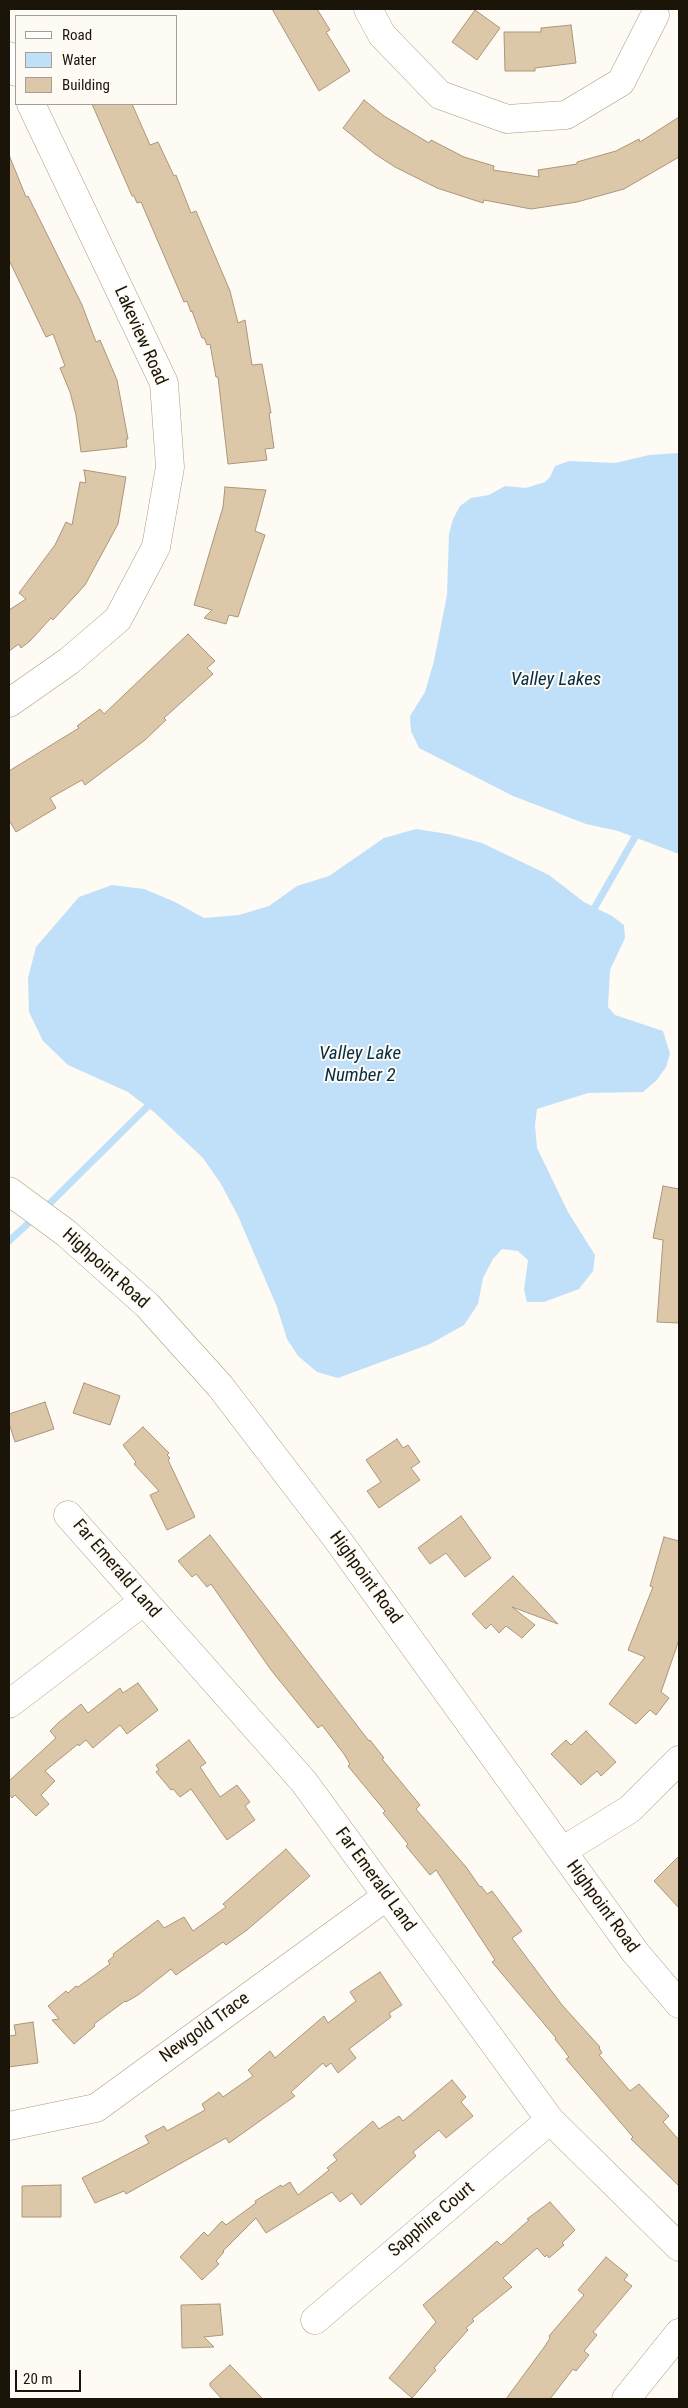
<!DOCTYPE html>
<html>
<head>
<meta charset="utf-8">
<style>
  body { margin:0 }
  #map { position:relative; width:688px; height:2408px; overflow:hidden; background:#fefaf4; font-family:"Roboto Condensed",sans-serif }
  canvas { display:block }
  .frame { position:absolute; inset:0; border:10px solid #1b1409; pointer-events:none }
  .legend { position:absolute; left:15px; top:15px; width:162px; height:90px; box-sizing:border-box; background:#fefaf4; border:1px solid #a39e96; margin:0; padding:6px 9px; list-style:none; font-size:15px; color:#1b1409 }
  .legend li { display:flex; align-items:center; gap:10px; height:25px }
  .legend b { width:25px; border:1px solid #a39e96 }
  .scale { position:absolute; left:15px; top:2370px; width:66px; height:22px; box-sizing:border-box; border:2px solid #1b1409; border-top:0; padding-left:6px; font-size:15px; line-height:18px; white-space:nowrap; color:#1b1409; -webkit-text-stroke:4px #fefaf4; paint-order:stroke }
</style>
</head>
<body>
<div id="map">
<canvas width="688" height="2408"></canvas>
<div class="frame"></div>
<ul class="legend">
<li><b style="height:6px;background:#fff"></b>Road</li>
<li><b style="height:14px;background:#c0e0f9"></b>Water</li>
<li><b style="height:14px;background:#dcc8a9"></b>Building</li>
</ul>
<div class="scale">20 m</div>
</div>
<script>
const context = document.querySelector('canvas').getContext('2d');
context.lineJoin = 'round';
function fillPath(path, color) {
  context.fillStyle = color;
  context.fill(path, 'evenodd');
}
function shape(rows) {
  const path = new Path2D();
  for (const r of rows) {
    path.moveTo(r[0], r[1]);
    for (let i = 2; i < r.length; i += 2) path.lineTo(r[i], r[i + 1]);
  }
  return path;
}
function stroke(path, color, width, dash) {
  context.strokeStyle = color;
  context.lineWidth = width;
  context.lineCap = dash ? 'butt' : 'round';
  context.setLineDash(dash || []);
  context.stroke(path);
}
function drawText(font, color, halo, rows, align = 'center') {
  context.font = font + ' "Roboto Condensed",sans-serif';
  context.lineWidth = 4;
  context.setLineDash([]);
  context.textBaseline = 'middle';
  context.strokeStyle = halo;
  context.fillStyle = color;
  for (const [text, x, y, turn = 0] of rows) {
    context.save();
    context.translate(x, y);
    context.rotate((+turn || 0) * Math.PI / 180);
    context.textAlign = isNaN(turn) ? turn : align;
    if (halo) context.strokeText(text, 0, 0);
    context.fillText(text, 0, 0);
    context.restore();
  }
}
fillPath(shape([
  [679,453,679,854,618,831,586,824,513,796,419,748,411,731,410,716,425,692,434,661,447,595,449,534,453,519,460,506,471,498,489,495,505,486,526,488,545,482,550,477,555,466,569,461,615,463,649,455],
  [416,829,448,834,482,843,549,875,584,902,612,916,624,925,625,938,610,970,608,1007,615,1015,663,1031,670,1054,666,1067,656,1081,643,1092,588,1093,537,1109,535,1125,537,1148,568,1212,595,1255,593,1271,579,1289,544,1302,527,1302,524,1290,528,1260,518,1251,502,1249,493,1259,483,1278,478,1304,464,1325,430,1344,338,1378,317,1372,298,1356,287,1339,277,1307,238,1216,221,1184,203,1158,154,1112,128,1092,68,1065,43,1041,29,1012,28,978,36,947,79,897,112,885,144,889,175,902,204,918,239,915,269,906,297,886,329,876,384,838]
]), '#c0e0f9');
stroke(shape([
  [595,907,635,837],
  [44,1209,147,1107],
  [9,1241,34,1218]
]), '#c0e0f9', 7);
const building = shape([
  [272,9,317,9,330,30,326,32,350,71,319,91,272,9],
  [475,10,500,28,477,60,452,42,475,10],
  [571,25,576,63,535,68,535,71,505,71,504,32,541,32,541,28,571,25],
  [364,100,384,116,429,143,431,140,464,157,494,166,493,170,539,177,538,170,577,164,577,162,616,151,639,139,640,142,679,117,679,157,624,189,577,202,531,209,484,200,483,203,437,188,395,167,375,154,343,128,364,100],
  [92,104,132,104,150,145,158,142,174,176,176,175,191,213,196,211,230,291,238,323,245,320,252,365,262,364,271,413,269,413,274,448,265,449,267,460,228,464,218,377,216,377,210,344,207,345,204,338,202,338,192,311,191,312,187,301,184,302,141,202,137,203,134,196,132,196,92,104],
  [9,155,26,197,28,196,82,305,96,342,100,340,117,380,128,439,126,439,127,447,81,452,76,415,70,392,60,368,65,366,53,334,46,337,9,260,9,155],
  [84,470,126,477,118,524,85,585,53,620,51,618,30,641,21,648,19,644,9,651,9,610,26,599,19,593,55,545,66,522,72,525,80,482,86,483,84,470],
  [225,487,266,490,255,531,265,535,238,617,229,615,226,624,204,618,212,610,194,605,223,507,225,487],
  [188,634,215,661,207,668,213,674,164,718,166,720,145,740,85,785,82,780,50,798,56,808,16,832,9,820,9,771,79,728,77,726,100,709,104,714,188,634],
  [663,1186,679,1189,679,1323,657,1322,663,1240,653,1238,663,1186],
  [84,1383,120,1396,110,1425,73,1413,84,1383],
  [45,1402,54,1429,15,1442,9,1423,9,1414,45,1402],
  [143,1427,169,1453,167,1455,170,1458,168,1460,195,1517,167,1530,150,1495,159,1491,134,1464,136,1462,123,1445,143,1427],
  [397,1439,403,1448,408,1445,420,1462,411,1468,420,1480,379,1508,367,1491,381,1482,366,1460,397,1439],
  [461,1516,491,1558,465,1577,446,1553,430,1564,418,1548,461,1516],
  [210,1535,369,1741,370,1740,384,1758,382,1759,420,1805,416,1809,466,1867,480,1887,481,1886,487,1894,492,1891,522,1931,512,1938,562,2005,600,2047,599,2048,602,2053,599,2055,630,2091,639,2084,669,2116,663,2122,679,2140,679,2186,631,2139,633,2137,566,2059,569,2057,555,2039,556,2038,492,1962,495,1960,436,1870,430,1875,406,1846,408,1844,383,1813,385,1811,348,1766,350,1764,344,1754,322,1725,318,1728,271,1670,211,1584,207,1587,196,1574,192,1577,178,1561,210,1535],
  [664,1537,679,1541,679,1640,661,1692,669,1698,656,1715,650,1710,636,1724,609,1704,645,1657,628,1650,653,1587,650,1586,664,1537],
  [513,1576,533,1597,558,1624,512,1607,535,1625,522,1638,506,1626,499,1633,491,1624,486,1629,472,1614,513,1576],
  [138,1683,158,1710,127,1734,120,1725,93,1748,86,1740,79,1746,78,1744,45,1771,55,1781,41,1795,49,1804,36,1816,15,1795,12,1798,9,1794,9,1781,56,1738,50,1731,58,1723,81,1704,88,1713,120,1688,123,1693,138,1683],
  [586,1731,616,1762,601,1776,597,1771,581,1785,551,1754,566,1740,571,1745,586,1731],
  [189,1740,206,1763,200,1767,220,1797,237,1785,250,1802,245,1806,255,1820,227,1840,191,1789,180,1797,173,1789,171,1790,156,1772,159,1770,156,1765,189,1740],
  [286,1849,310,1876,247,1930,226,1945,223,1942,176,1975,171,1969,138,1995,126,2002,125,2001,94,2024,95,2026,74,2044,52,2020,59,2019,48,2006,66,1991,68,1993,76,1986,78,1987,110,1964,108,1961,114,1956,113,1954,158,1920,164,1928,184,1917,193,1931,226,1907,223,1904,286,1849],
  [679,1856,679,1908,654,1881,679,1856],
  [380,1972,402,2005,389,2013,391,2017,349,2049,356,2058,338,2073,331,2063,326,2067,323,2063,291,2092,295,2096,229,2143,226,2138,126,2194,124,2191,95,2203,82,2178,149,2143,145,2136,164,2126,167,2131,205,2110,202,2104,219,2092,223,2097,253,2076,248,2070,270,2051,275,2058,324,2016,328,2023,356,2001,350,1992,380,1972],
  [33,2022,38,2063,9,2067,9,2036,16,2035,14,2025,33,2022],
  [452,2080,466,2097,461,2102,473,2116,446,2138,439,2130,413,2152,416,2156,361,2205,352,2193,340,2202,332,2192,266,2233,256,2218,223,2251,224,2252,216,2261,219,2264,202,2280,180,2257,204,2232,208,2236,222,2221,226,2225,256,2203,255,2201,281,2185,282,2187,290,2182,298,2195,329,2170,327,2168,337,2160,333,2155,373,2121,379,2129,399,2116,403,2121,452,2080],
  [61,2185,61,2217,22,2217,22,2186,61,2185],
  [550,2202,575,2230,562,2243,564,2245,549,2258,547,2255,545,2257,537,2248,503,2278,512,2287,472,2319,474,2321,466,2328,468,2330,434,2368,436,2370,412,2398,389,2378,436,2322,423,2305,497,2241,501,2245,529,2220,527,2219,550,2202],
  [606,2257,628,2275,624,2280,632,2286,593,2332,597,2335,584,2351,589,2355,576,2371,573,2369,550,2399,506,2399,545,2346,550,2338,549,2336,584,2295,578,2290,606,2257],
  [220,2304,223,2335,204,2337,214,2347,182,2348,181,2305,220,2304],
  [230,2365,263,2399,222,2399,210,2386,210,2383,230,2365]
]);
fillPath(building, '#dcc8a9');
stroke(building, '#aa977a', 1);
const minor = shape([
  [368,9,382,35,440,95,507,119,566,115,621,82,655,15],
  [9,56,16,72],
  [9,703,69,661,118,619,156,547,170,467,164,383,31,104],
  [9,1191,66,1233,147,1305,220,1386,337,1539,635,1952,679,2004],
  [68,1515,304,1782,550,2120,679,2247],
  [9,1704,144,1601],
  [562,1851,630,1809,679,1760],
  [9,2126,96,2108,387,1896],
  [315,2320,550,2120],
  [626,2399,679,2333]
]);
stroke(minor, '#ae9b7d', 29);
stroke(minor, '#fff', 28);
drawText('18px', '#1b1409', '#fefaf4', [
  ["Lakeview Road",140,336,66],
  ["Highpoint Road",105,1269,42],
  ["Far Emerald Land",116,1569,49],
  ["Highpoint Road",365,1578,54],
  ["Far Emerald Land",375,1880,54],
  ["Highpoint Road",602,1907,54],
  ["Newgold Trace",205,2028,-36],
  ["Sapphire Court",432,2220,-40]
]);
drawText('italic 19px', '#042d46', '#fefaf4', [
  ["Valley Lakes",556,680],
  ["Valley Lake",360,1054],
  ["Number 2",360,1076]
]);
</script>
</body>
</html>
